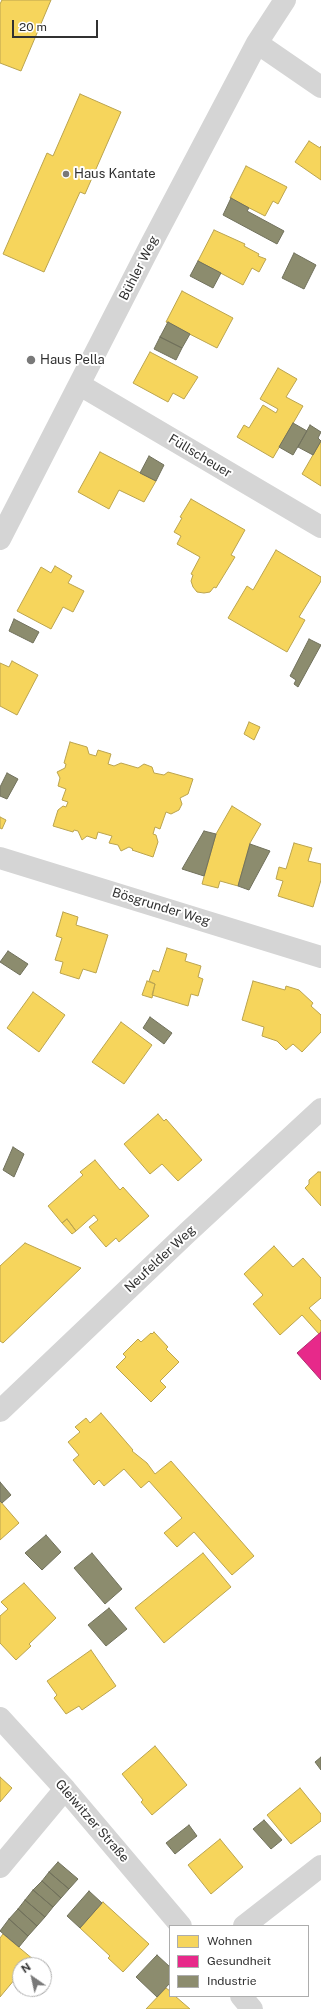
<!DOCTYPE html>
<html>
<head>
<meta charset="utf-8">
<style>
  body { margin:0 }
  #map { position:relative; width:321px; height:2009px; overflow:hidden; background:#fff; font-family:"Public Sans",sans-serif }
  canvas { display:block }
  .legend { position:absolute; left:169px; top:1925px; width:140px; height:72px; box-sizing:border-box; background:#fff; border:1px solid #adadad; margin:0; padding:5px 7px; list-style:none; font-size:12px; color:#313131 }
  .legend li { display:flex; align-items:center; gap:8px; height:20px }
  .legend b { width:20px; border:1px solid #adadad }
  .north { position:absolute; left:12px; top:1957px; width:40px; height:40px; box-sizing:border-box; background:#fff; border:1px solid #adadad; border-radius:50%; rotate:326deg; font-size:11px; font-weight:700; line-height:16px; text-align:center; color:#313131 }
  .north::after { content:''; display:block; margin:auto; width:14px; height:18px; background:#797979; clip-path:polygon(50% 0,100% 100%,50% 72%,0 100%) }
  .scale { position:absolute; left:12px; top:20px; width:86px; height:18px; box-sizing:border-box; border:2px solid #313131; border-top:0; padding-left:5px; font-size:12px; line-height:14px; white-space:nowrap; color:#313131; -webkit-text-stroke:3px #fff; paint-order:stroke }
</style>
</head>
<body>
<div id="map">
<canvas width="321" height="2009"></canvas>
<ul class="legend">
<li><b style="height:11px;background:#f6d55c"></b>Wohnen</li>
<li><b style="height:11px;background:#e7298a"></b>Gesundheit</li>
<li><b style="height:11px;background:#8c8c6e"></b>Industrie</li>
</ul>
<div class="north">N</div>
<div class="scale">20 m</div>
</div>
<script>
const context = document.querySelector('canvas').getContext('2d');
context.lineJoin = 'round';
function fillPath(path, color) {
  context.fillStyle = color;
  context.fill(path, 'evenodd');
}
function shape(rows) {
  const path = new Path2D();
  for (const r of rows) {
    path.moveTo(r[0], r[1]);
    for (let i = 2; i < r.length; i += 2) path.lineTo(r[i], r[i + 1]);
  }
  return path;
}
function stroke(path, color, width, dash) {
  context.strokeStyle = color;
  context.lineWidth = width;
  context.lineCap = dash ? 'butt' : 'round';
  context.setLineDash(dash || []);
  context.stroke(path);
}
function drawText(font, color, halo, rows, align = 'center') {
  context.font = font + ' "Public Sans",sans-serif';
  context.lineWidth = 4;
  context.setLineDash([]);
  context.textBaseline = 'middle';
  context.strokeStyle = halo;
  context.fillStyle = color;
  for (const [text, x, y, turn = 0] of rows) {
    context.save();
    context.translate(x, y);
    context.rotate((+turn || 0) * Math.PI / 180);
    context.textAlign = isNaN(turn) ? turn : align;
    if (halo) context.strokeText(text, 0, 0);
    context.fillText(text, 0, 0);
    context.restore();
  }
}
const homes = shape([
  [2,0,51,0,21,71,0,63,0,4,2,0],
  [80,94,121,112,85,194,80,192,44,272,3,254,47,153,53,156,80,94],
  [309,141,320,148,321,146,321,180,295,162,309,141],
  [246,166,287,187,278,204,273,201,265,216,230,198,246,166],
  [214,230,245,244,244,246,259,254,258,256,266,259,259,272,252,268,243,285,198,261,214,230],
  [182,291,233,318,217,348,166,322,182,291],
  [150,352,198,377,184,399,173,393,168,402,133,383,150,352],
  [278,368,297,379,286,397,303,406,273,458,237,437,244,425,249,428,263,405,276,413,278,409,260,399,278,368],
  [321,441,321,486,302,474,321,441],
  [100,452,156,481,144,502,119,490,109,509,78,492,100,452],
  [191,499,245,530,231,555,235,557,216,588,214,587,210,592,204,593,197,592,193,587,191,581,193,575,191,574,200,557,177,544,181,536,174,532,182,518,180,517,191,499],
  [276,550,321,577,321,581,299,617,305,620,287,652,228,618,247,586,253,590,276,550],
  [55,566,72,576,68,583,84,591,73,612,63,607,51,629,17,611,41,567,51,573,55,566],
  [12,661,38,675,17,715,0,706,0,663,9,667,12,661],
  [249,722,260,727,254,740,244,734,249,722],
  [70,742,87,747,89,754,96,756,98,750,111,754,108,764,114,766,121,763,138,768,144,764,152,767,154,773,164,775,168,772,193,779,188,794,180,798,182,804,179,810,171,814,166,812,160,829,155,827,153,834,156,835,158,842,153,857,132,850,133,849,129,847,121,851,118,845,109,843,112,836,98,832,96,839,87,836,82,840,78,831,74,830,73,832,53,826,58,810,63,806,66,807,68,802,62,800,66,789,58,786,60,778,57,772,65,768,66,764,64,763,70,742],
  [232,806,261,824,250,843,238,886,220,881,218,888,202,884,216,834,232,806],
  [0,817,6,820,2,829,0,828,0,817],
  [294,843,312,848,308,861,321,864,321,880,313,907,278,896,283,881,276,879,279,867,286,869,294,843],
  [63,912,78,917,76,925,108,935,96,973,83,969,79,979,60,973,63,962,55,960,62,938,56,936,63,912],
  [167,948,187,954,185,961,201,966,198,977,203,979,198,996,191,994,188,1006,152,995,155,984,149,981,153,970,159,972,167,948],
  [147,981,155,984,152,998,142,995,147,981],
  [253,981,285,990,286,986,299,990,313,1003,311,1006,321,1015,321,1032,302,1052,293,1044,286,1050,277,1041,262,1036,264,1027,242,1020,253,981],
  [33,992,65,1015,39,1052,7,1028,33,992],
  [121,1022,152,1045,124,1084,92,1062,121,1022],
  [158,1114,164,1121,166,1119,202,1160,178,1181,162,1164,150,1174,124,1144,158,1114],
  [95,1160,120,1190,123,1187,149,1216,119,1242,116,1238,106,1247,89,1227,98,1220,94,1215,76,1231,67,1219,62,1223,48,1206,83,1175,80,1172,95,1160],
  [318,1172,321,1172,321,1206,305,1188,309,1184,309,1180,318,1172],
  [67,1219,76,1231,72,1234,62,1223,67,1219],
  [25,1243,81,1268,3,1343,0,1341,0,1266,25,1243],
  [274,1246,293,1267,303,1258,321,1278,321,1298,309,1308,321,1321,321,1332,319,1334,302,1315,280,1335,253,1304,263,1295,244,1274,274,1246],
  [154,1332,168,1347,166,1349,179,1362,160,1381,166,1387,151,1402,116,1367,126,1357,123,1354,138,1339,141,1342,151,1333,152,1334,154,1332],
  [101,1413,133,1450,132,1451,147,1463,155,1474,171,1461,254,1556,232,1575,194,1532,177,1547,164,1533,182,1518,149,1481,141,1488,124,1469,104,1486,99,1480,94,1485,73,1460,79,1455,68,1442,80,1432,75,1427,86,1418,90,1423,101,1413],
  [0,1501,19,1523,0,1540,0,1501],
  [203,1553,231,1587,164,1643,135,1608,203,1553],
  [24,1583,56,1618,29,1644,31,1646,16,1660,0,1643,0,1616,8,1609,1,1602,24,1583],
  [91,1650,116,1686,82,1710,79,1706,66,1714,54,1698,57,1695,47,1681,91,1650],
  [155,1746,187,1785,152,1815,141,1802,143,1800,122,1774,155,1746],
  [0,1777,12,1788,0,1802,0,1777],
  [300,1788,321,1814,321,1821,291,1844,267,1815,300,1788],
  [220,1839,243,1867,211,1894,188,1865,220,1839],
  [103,1902,149,1944,123,1972,108,1958,110,1956,80,1928,103,1902],
  [3,1934,40,1965,20,1965,20,1982,15,1979,0,1997,0,1938,3,1934],
  [166,1988,170,1991,170,1996,175,1996,190,2009,146,2009,166,1988]
]);
fillPath(homes, '#f6d55c');
stroke(homes, '#bba44f', 1);
const health = shape([
  [321,1332,321,1380,297,1353,321,1332]
]);
fillPath(health, '#e7298a');
stroke(health, '#b02b6f', 1);
const industry = shape([
  [231,198,249,208,247,211,284,231,277,244,223,215,231,198],
  [294,253,316,265,304,289,282,278,294,253],
  [198,261,221,273,213,288,190,276,198,261],
  [168,322,190,334,182,348,160,337,168,322],
  [160,337,182,348,176,360,154,349,160,337],
  [293,423,307,431,293,455,279,447,293,423],
  [310,425,321,432,318,438,321,441,313,455,298,447,310,425],
  [149,456,164,465,156,481,140,473,149,456],
  [14,619,39,632,33,643,9,631,14,619],
  [309,639,321,645,298,687,294,684,296,680,290,676,309,639],
  [7,773,18,779,7,799,0,796,0,787,7,773],
  [204,831,216,834,204,876,182,869,204,831],
  [250,844,270,851,249,890,238,886,250,844],
  [8,951,28,964,20,975,0,962,8,951],
  [150,1017,172,1033,164,1044,143,1028,150,1017],
  [13,1147,24,1154,14,1177,3,1170,13,1147],
  [0,1482,11,1495,2,1503,0,1501,0,1482],
  [46,1535,61,1552,42,1570,25,1553,46,1535],
  [92,1553,122,1589,105,1604,74,1568,92,1553],
  [109,1608,127,1629,106,1646,88,1625,109,1608],
  [321,1757,321,1770,315,1762,321,1757],
  [264,1820,282,1840,271,1849,253,1829,264,1820],
  [189,1825,197,1836,175,1854,166,1843,189,1825],
  [58,1862,78,1879,69,1889,49,1872,58,1862],
  [49,1872,69,1889,61,1898,42,1881,49,1872],
  [42,1881,61,1898,53,1907,33,1890,42,1881],
  [33,1890,53,1907,45,1917,25,1900,33,1890],
  [89,1891,102,1903,80,1928,67,1916,89,1891],
  [25,1900,45,1917,37,1926,18,1909,25,1900],
  [18,1909,37,1926,28,1936,9,1919,18,1909],
  [9,1919,28,1936,19,1947,0,1931,9,1919],
  [157,1955,170,1967,170,1983,157,1997,136,1977,157,1955]
]);
fillPath(industry, '#8c8c6e');
stroke(industry, '#71715c', 1);
stroke(shape([
  [257,43,321,87],
  [80,385,321,527],
  [0,539,149,248,257,43,285,0],
  [0,858,321,957],
  [0,1411,187,1233,321,1109],
  [0,1718,65,1789,181,1926],
  [0,1867,65,1789],
  [244,1926,321,1866],
  [241,1996,252,2009]
]), '#d5d5d5', 22);
for (const [x, y, r, color] of [
  [66,174,4,"#797979"],
  [31,360,5,"#797979"]
]) {
  const dot = new Path2D();
  dot.arc(x, y, r, 0, 2 * Math.PI);
  context.fillStyle = color;
  context.fill(dot);
  stroke(dot, '#fff', 1.5);
}
drawText('13px', '#313131', '#fff', [
  ["Haus Kantate",74,174],
  ["Haus Pella",40,360]
], 'left');
drawText('13px', '#313131', '#fff', [
  ["Bühler Weg",139,268,-63],
  ["Füllscheuer",200,456,31],
  ["Bösgrunder Weg",161,907,17],
  ["Neufelder Weg",160,1259,-43],
  ["Gleiwitzer Straße",92,1821,49]
]);
</script>
</body>
</html>
